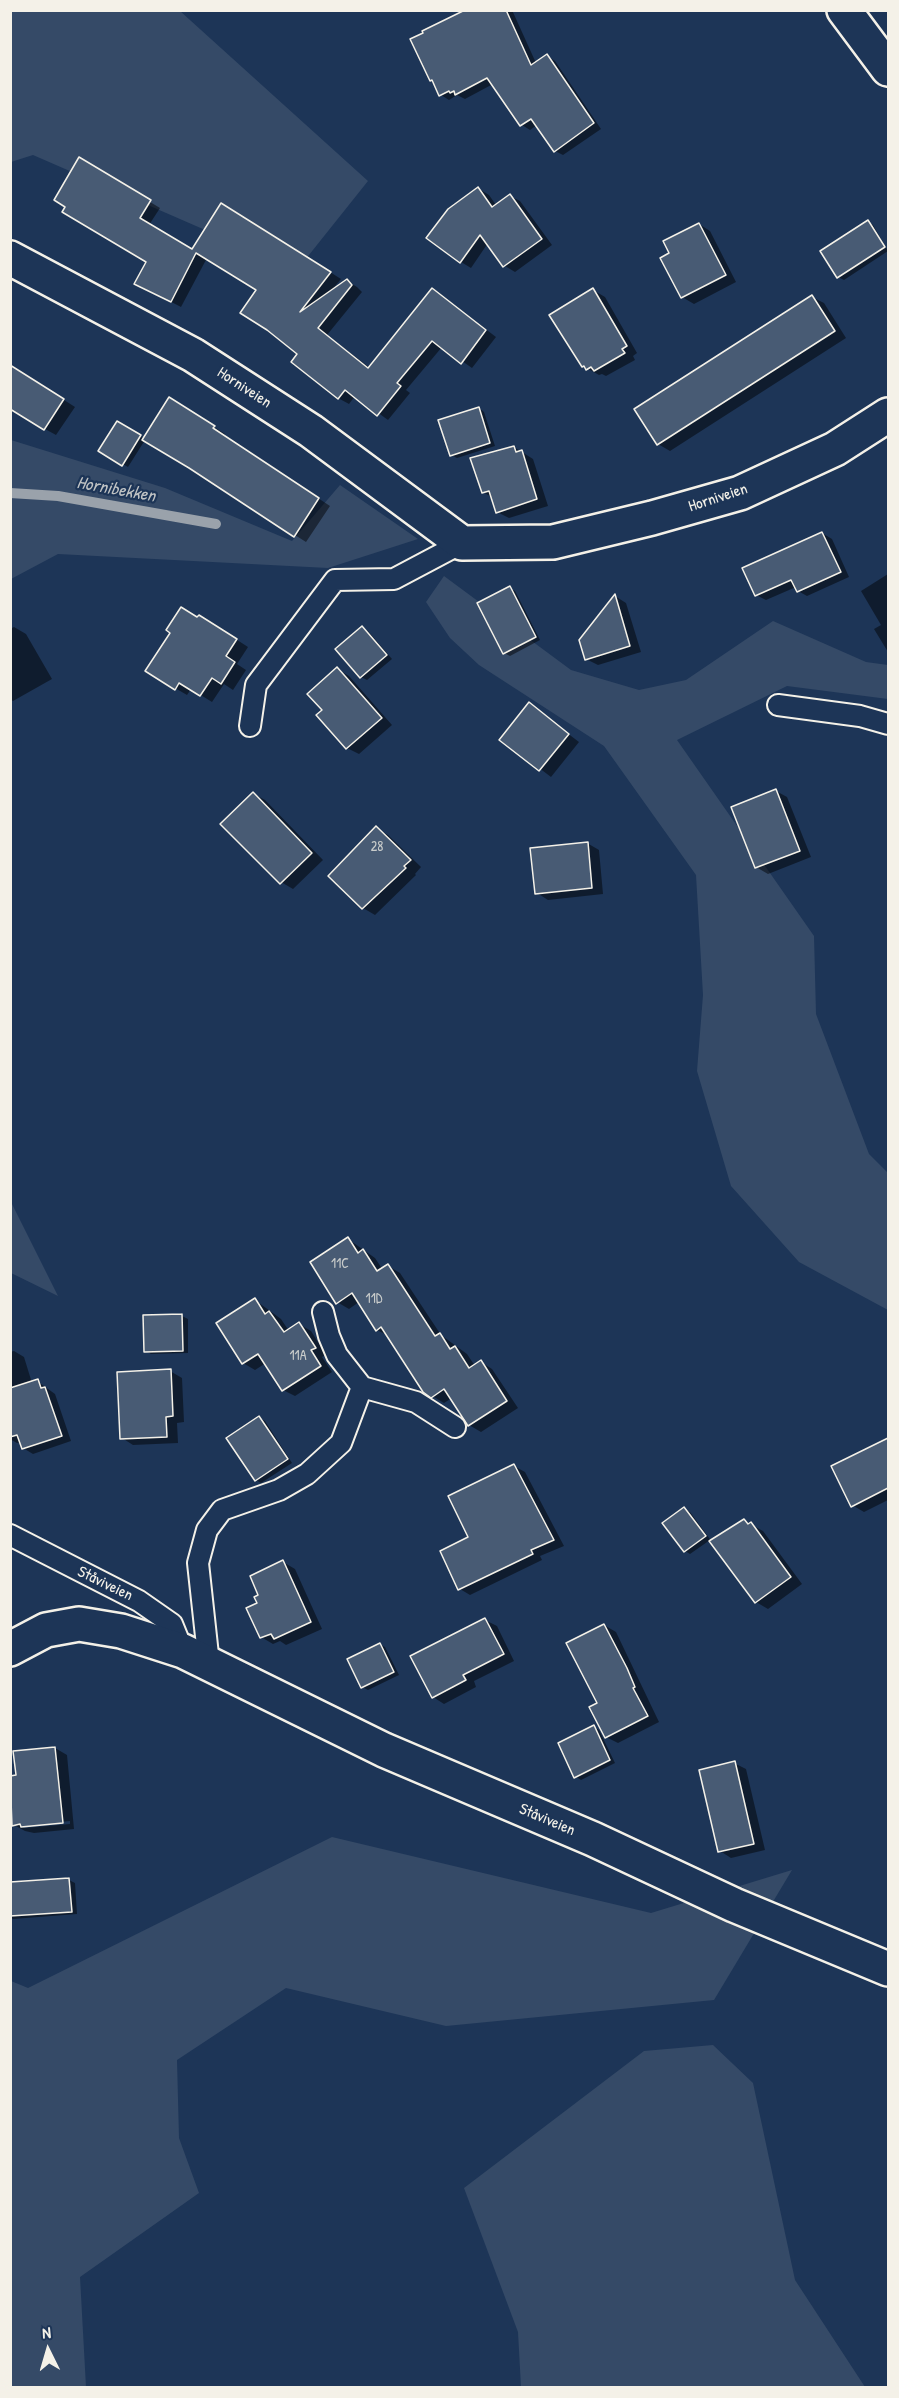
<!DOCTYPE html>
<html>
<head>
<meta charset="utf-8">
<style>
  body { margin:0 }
  #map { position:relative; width:899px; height:2398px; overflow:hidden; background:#1d3557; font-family:"Patrick Hand",sans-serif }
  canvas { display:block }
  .frame { position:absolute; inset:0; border:12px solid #f4f1e8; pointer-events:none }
  .north { position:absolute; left:18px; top:2320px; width:60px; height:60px; -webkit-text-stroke:4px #1d3557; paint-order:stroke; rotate:355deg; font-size:16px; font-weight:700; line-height:24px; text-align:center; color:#f4f1e8 }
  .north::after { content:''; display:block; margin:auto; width:21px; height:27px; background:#f4f1e8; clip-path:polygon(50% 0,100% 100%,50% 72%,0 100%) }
</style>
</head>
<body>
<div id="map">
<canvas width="899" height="2398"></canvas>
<div class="frame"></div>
<div class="north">N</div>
</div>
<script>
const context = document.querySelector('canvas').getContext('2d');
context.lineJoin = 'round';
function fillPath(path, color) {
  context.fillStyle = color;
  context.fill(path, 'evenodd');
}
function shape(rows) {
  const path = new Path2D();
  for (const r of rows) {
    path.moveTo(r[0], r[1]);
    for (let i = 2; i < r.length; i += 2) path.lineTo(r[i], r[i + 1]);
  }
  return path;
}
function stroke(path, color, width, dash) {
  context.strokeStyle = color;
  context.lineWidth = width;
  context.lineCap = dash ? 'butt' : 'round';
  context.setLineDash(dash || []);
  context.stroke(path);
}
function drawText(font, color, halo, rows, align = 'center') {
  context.font = font + ' "Patrick Hand",sans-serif';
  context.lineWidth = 4.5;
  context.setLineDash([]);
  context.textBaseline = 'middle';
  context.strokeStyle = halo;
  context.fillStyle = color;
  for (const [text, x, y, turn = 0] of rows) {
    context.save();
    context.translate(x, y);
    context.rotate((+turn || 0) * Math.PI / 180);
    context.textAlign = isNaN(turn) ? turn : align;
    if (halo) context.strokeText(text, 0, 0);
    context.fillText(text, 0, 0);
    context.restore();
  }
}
fillPath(shape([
  [11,11,180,11,368,181,297,270,33,155,11,162],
  [11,440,165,488,292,541,340,485,418,539,328,568,58,554,11,579],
  [444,576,571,670,639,690,686,680,773,621,866,662,888,665,888,699,787,686,677,740,814,936,816,1014,869,1154,888,1173,888,1310,799,1262,731,1186,697,1071,703,995,696,875,604,746,479,665,450,638,426,602],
  [11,1202,58,1296,11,1273],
  [332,1837,651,1913,792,1870,714,2000,446,2026,286,1988,177,2060,179,2138,199,2193,80,2277,86,2387,11,2388,11,1981,28,1988],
  [713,2045,753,2083,795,2280,865,2387,521,2387,518,2332,464,2188,644,2051]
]), '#354a67');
fillPath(shape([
  [468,10,512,10,536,63,547,56,555,61,601,129,563,155,555,151,537,125,530,130,522,125,493,84,465,99,457,95,449,100,441,95,431,80],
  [79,159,160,208,149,225,192,251,232,210,341,279,331,291,347,281,357,287,362,292,327,335,370,368,442,296,496,337,472,368,442,347,406,390,410,393,388,420,355,396,349,404,338,398,299,354,258,290,207,258,181,307,146,289,148,261],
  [479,189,489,195,496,205,510,196,520,201,552,245,515,272,505,266,488,243,471,268,461,262],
  [868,222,873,225,888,251,844,280,838,277],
  [699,224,710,231,736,282,694,304,682,297,671,254],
  [593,290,605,297,637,353,633,356,635,360,606,376,602,374,599,375,583,366],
  [812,297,824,303,846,338,670,451,658,444],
  [25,375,75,407,56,435,45,429],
  [181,406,225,434,224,436,330,506,306,542,145,440,128,467,100,451,118,423,145,439],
  [479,408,484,412,495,446,457,458,451,455],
  [514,447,533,459,548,506,509,518,497,512,493,498,483,492],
  [822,533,832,539,849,577,807,596,798,591,796,587,766,600,756,595],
  [888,574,888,652,874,629,881,625,861,591],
  [509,588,515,591,540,640,510,656,504,653],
  [615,596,626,603,641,652,598,665,586,659],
  [198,619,211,623,248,647,237,664,246,670,233,690,224,684,212,702,191,689,187,695,175,688],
  [14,627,26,634,52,679,13,701,10,699,10,629],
  [362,627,368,631,392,659,367,680,361,677],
  [337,669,349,676,392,725,359,754,347,748],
  [529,704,579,742,551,777,501,739],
  [776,791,787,797,811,857,768,874,756,867],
  [254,794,265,800,323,860,293,889,281,882],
  [376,828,388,835,421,867,415,874,416,875,375,915,363,908,330,876],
  [587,843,599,850,603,894,548,900,537,893],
  [348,1239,375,1258,383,1270,388,1266,400,1273,441,1335,467,1354,475,1366,481,1362,492,1369,518,1408,481,1432,469,1425,452,1398,444,1403,424,1391,389,1336,377,1330,359,1302,349,1309,337,1302],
  [255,1300,281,1319,289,1331,299,1324,311,1331,326,1355,322,1357,332,1372,295,1396,283,1390,266,1363,255,1370,243,1363],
  [182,1316,188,1319,188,1353,151,1354,146,1351],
  [14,1351,24,1357,32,1383,37,1381,55,1394,71,1441,33,1454,23,1448,21,1442,17,1443,10,1439,10,1352],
  [170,1371,182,1378,184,1422,177,1423,178,1443,133,1445,122,1438],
  [259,1418,265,1421,292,1463,261,1483,256,1480],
  [888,1440,888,1500,864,1512,852,1505,833,1467],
  [514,1466,525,1472,564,1546,540,1556,542,1560,470,1595,460,1589,470,1538],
  [685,1509,690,1512,712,1542,744,1521,763,1531,802,1584,768,1609,756,1602,710,1540,690,1554,685,1551],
  [283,1562,295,1569,322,1629,286,1645,280,1641,273,1644,261,1637],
  [485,1620,497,1626,514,1661,474,1681,476,1687,444,1704,433,1697],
  [604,1625,616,1632,659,1722,618,1743,606,1737,599,1703],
  [379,1644,385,1647,399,1675,368,1690,362,1687],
  [594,1727,599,1730,615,1763,581,1780,575,1776],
  [55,1748,67,1755,74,1829,34,1833,25,1831,14,1825,10,1777,17,1776],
  [70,1821,70,1824,24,1828,21,1826],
  [734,1763,746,1769,765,1850,731,1858,720,1851],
  [69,1880,75,1883,77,1914,13,1919,10,1917,10,1884]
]), '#0007');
stroke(shape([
  [10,493,58,496,216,524]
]), '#9aa2ab', 10);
const building = shape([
  [465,10,506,10,531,65,547,54,594,123,554,152,531,119,520,126,487,78,455,95,454,91,450,93,449,91,439,96,432,80,430,81,410,39,423,33,422,31,465,10],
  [79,157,151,200,140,218,192,249,221,203,331,272,300,312,347,279,352,285,318,328,368,368,432,288,486,330,461,364,432,341,397,383,401,386,377,416,345,390,338,399,291,362,297,354,267,330,240,313,256,290,196,253,171,302,134,284,146,262,62,212,65,207,54,200,79,157],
  [478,187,492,207,510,194,542,239,503,267,480,235,460,263,426,238,448,209,478,187],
  [868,220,885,247,837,278,820,251,868,220],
  [699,223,726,275,681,298,660,258,669,253,663,241,699,223],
  [593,288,627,346,622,349,625,353,594,371,591,367,586,370,584,366,582,367,549,315,593,288],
  [812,295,835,331,657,445,634,409,812,295],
  [10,365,64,399,44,430,10,409,10,365],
  [169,397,215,426,213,428,319,498,294,537,189,468,142,440,169,397],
  [479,407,490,443,450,456,438,420,479,407],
  [117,421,141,435,122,466,98,451,117,421],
  [514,446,516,452,522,450,537,499,496,513,489,491,482,493,470,458,514,446],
  [822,532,841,572,797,592,791,580,755,596,742,568,822,532],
  [510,586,536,637,503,654,477,603,510,586],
  [615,594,630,646,585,660,579,640,615,594],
  [181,607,197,617,199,615,237,639,226,656,235,662,221,684,212,678,200,696,179,683,175,690,145,671,170,633,166,630,181,607],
  [362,626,387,655,360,678,335,649,362,626],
  [337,667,382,718,346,749,316,715,322,710,307,694,337,667],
  [529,702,569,734,539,771,499,740,529,702],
  [776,789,800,851,755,868,731,807,776,789],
  [253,792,312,853,280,884,220,824,253,792],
  [376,826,411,860,404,866,406,868,362,909,328,876,376,826],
  [588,842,592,888,535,894,530,848,588,842],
  [348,1237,358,1253,363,1249,377,1271,388,1264,435,1336,440,1333,450,1349,455,1346,469,1368,481,1360,507,1401,468,1426,444,1389,431,1398,423,1392,381,1327,376,1331,352,1293,336,1304,310,1262,348,1237],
  [255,1298,265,1314,269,1311,284,1332,299,1322,316,1348,311,1350,321,1366,282,1391,258,1354,242,1364,216,1323,255,1298],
  [182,1314,183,1351,144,1352,143,1315,182,1314],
  [171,1369,173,1416,166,1417,167,1437,120,1439,117,1372,171,1369],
  [38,1379,41,1388,45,1387,62,1436,22,1449,17,1435,10,1437,10,1388,38,1379],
  [259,1416,288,1459,255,1481,226,1438,259,1416],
  [888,1438,888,1488,851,1507,831,1466,888,1438],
  [514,1464,554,1540,531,1550,533,1554,458,1590,440,1551,468,1537,448,1496,514,1464],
  [684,1507,706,1536,684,1552,662,1523,684,1507],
  [744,1519,748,1524,751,1522,791,1577,755,1603,709,1541,744,1519],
  [283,1560,311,1622,274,1639,271,1634,260,1638,246,1608,257,1603,254,1597,258,1595,250,1576,283,1560],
  [485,1618,504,1654,463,1675,466,1680,432,1698,410,1656,485,1618],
  [604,1624,627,1668,635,1687,633,1688,648,1716,605,1738,589,1707,597,1703,566,1643,604,1624],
  [380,1643,394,1672,361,1688,347,1659,380,1643],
  [594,1725,610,1760,574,1778,558,1743,594,1725],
  [55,1747,63,1823,21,1827,20,1824,12,1826,10,1776,16,1775,13,1751,55,1747],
  [735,1761,754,1844,718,1852,699,1770,735,1761],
  [69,1878,72,1912,10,1916,10,1882,69,1878]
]);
fillPath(building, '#485b74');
stroke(building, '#f4f1e8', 1.5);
const lane = shape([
  [778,705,860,716,888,724],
  [250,726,256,685,335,580,394,579,462,543],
  [323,1312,329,1336,337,1355,362,1387,416,1402,455,1427],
  [10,1535,139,1601,172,1624,183,1651],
  [209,1664,198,1563,207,1530,222,1510,279,1490,307,1474,341,1443,362,1387]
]);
const street = shape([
  [10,258,193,355,311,431,462,543,553,542,652,518,740,493,835,449,888,415],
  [10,1649,46,1630,79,1624,121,1631,183,1651,384,1750,593,1839,734,1905,888,1969]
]);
const primary = shape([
  [844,10,888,69]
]);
stroke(lane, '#f4f1e8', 24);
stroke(street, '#f4f1e8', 38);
stroke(primary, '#f4f1e8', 38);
stroke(lane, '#1d3557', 20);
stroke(street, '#1d3557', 33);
stroke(primary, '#1d3557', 33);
drawText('14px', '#c9cccb', null, [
  ["28",377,847],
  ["11C",340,1264],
  ["11D",374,1299],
  ["11A",298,1356]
]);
drawText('16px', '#f4f1e8', '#1d3557', [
  ["Horniveien",244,388,33],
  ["Horniveien",718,498,-18],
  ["Ståviveien",105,1584,26],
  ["Ståviveien",547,1820,23]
]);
drawText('italic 18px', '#c0c3c4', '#1d3557', [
  ["Hornibekken",116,490,10]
]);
</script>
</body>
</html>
